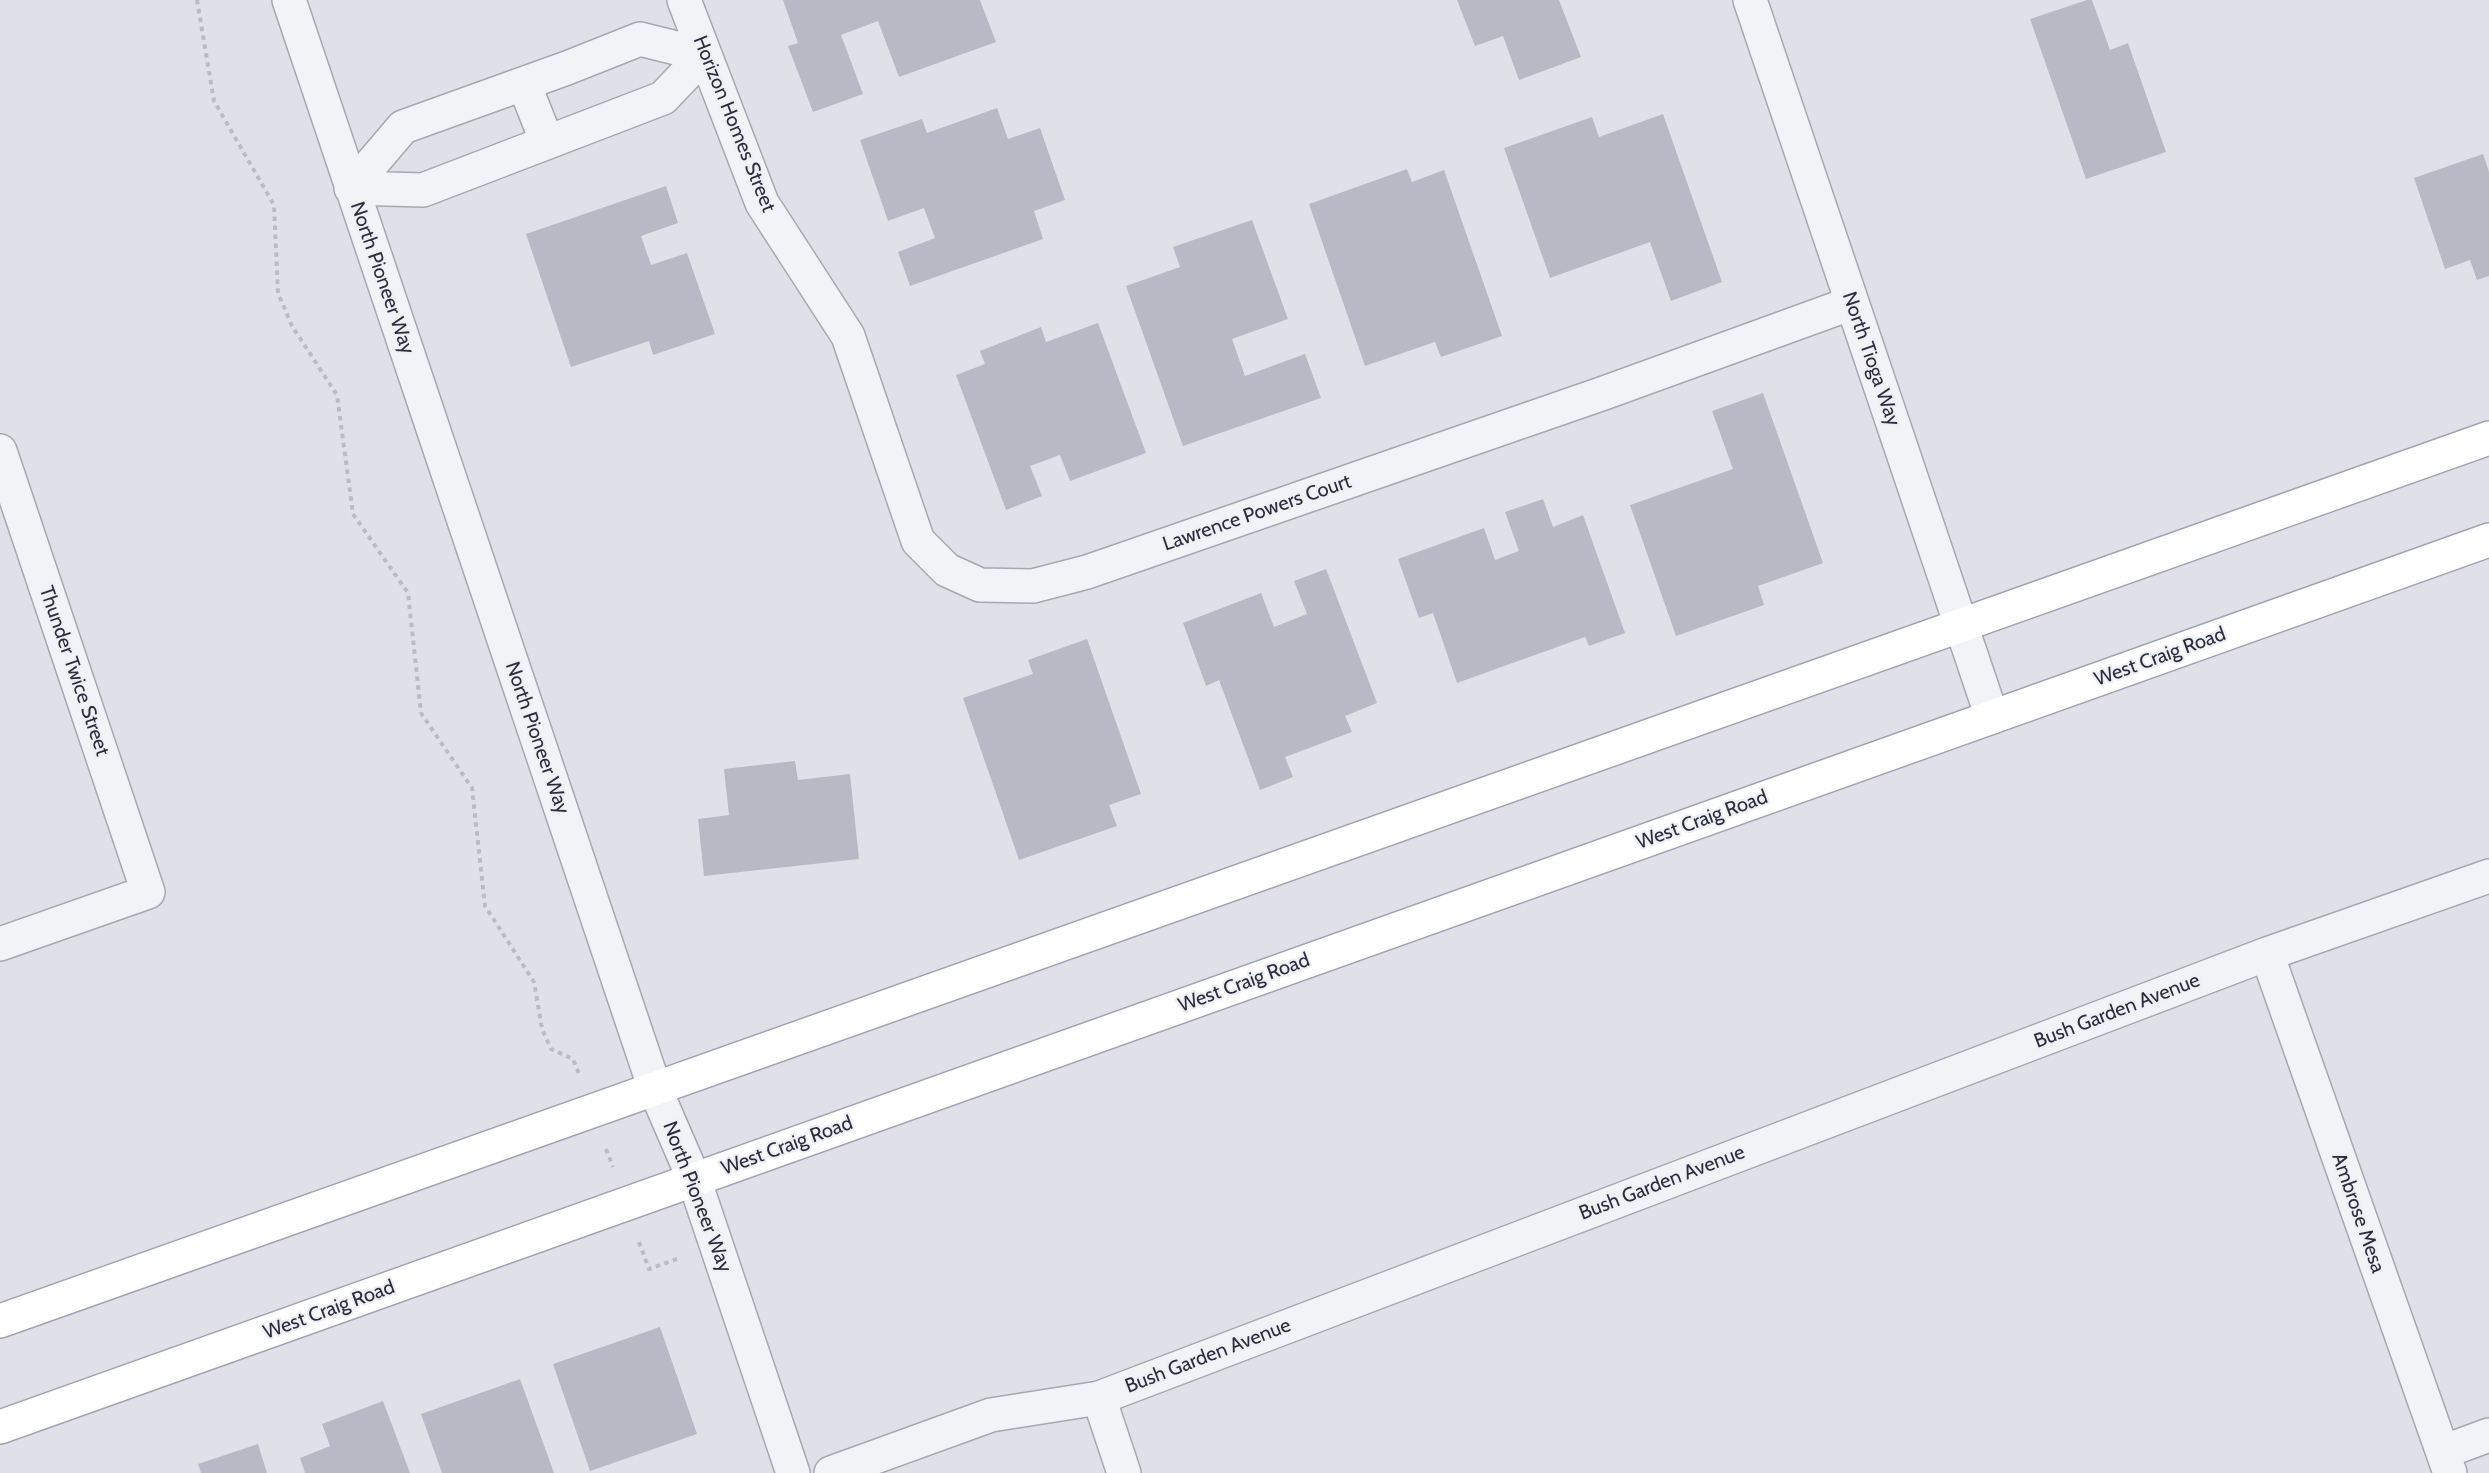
<!DOCTYPE html>
<html>
<head>
<meta charset="utf-8">
<style>
  body { margin:0 }
  canvas { display:block; background:#e0e1e8 }
</style>
</head>
<body>
<canvas width="2489" height="1473"></canvas>
<script>
const context = document.querySelector('canvas').getContext('2d');
context.lineJoin = 'round';
function fillPath(path, color) {
  context.fillStyle = color;
  context.fill(path, 'evenodd');
}
function shape(rows) {
  const path = new Path2D();
  for (const r of rows) {
    path.moveTo(r[0], r[1]);
    for (let i = 2; i < r.length; i += 2) path.lineTo(r[i], r[i + 1]);
  }
  return path;
}
function stroke(path, color, width, dash) {
  context.strokeStyle = color;
  context.lineWidth = width;
  context.lineCap = dash ? 'butt' : 'round';
  context.setLineDash(dash || []);
  context.stroke(path);
}
function drawText(font, color, halo, rows, align = 'center') {
  context.font = font + ' Cabin,sans-serif';
  context.lineWidth = 4.5;
  context.setLineDash([]);
  context.textBaseline = 'middle';
  context.strokeStyle = halo;
  context.fillStyle = color;
  for (const [text, x, y, turn = 0] of rows) {
    context.save();
    context.translate(x, y);
    context.rotate((+turn || 0) * Math.PI / 180);
    context.textAlign = isNaN(turn) ? turn : align;
    if (halo) context.strokeText(text, 0, 0);
    context.fillText(text, 0, 0);
    context.restore();
  }
}
fillPath(shape([
  [783,0,980,0,996,42,899,77,878,21,841,35,863,94,813,112,788,46,798,43],
  [1457,0,1559,0,1581,57,1519,80,1503,36,1475,46],
  [2087,0,2092,0,2110,50,2128,43,2166,152,2086,179,2030,19],
  [997,108,1008,139,1040,128,1065,200,1034,211,1043,239,910,286,898,252,935,238,924,208,888,221,860,140,922,119,927,133],
  [1663,114,1722,282,1671,301,1650,242,1550,278,1504,148,1592,117,1599,137],
  [2483,154,2489,172,2489,276,2477,280,2470,260,2445,269,2414,178],
  [1407,169,1412,182,1444,170,1502,336,1441,357,1435,342,1365,366,1309,204],
  [666,186,678,223,641,236,651,265,687,253,715,334,653,355,649,341,571,367,526,234],
  [1252,220,1288,319,1232,339,1245,376,1305,354,1321,398,1183,446,1126,286,1180,267,1173,247],
  [1098,323,1146,453,1070,481,1060,455,1030,466,1042,496,1006,510,956,375,985,364,980,351,1041,327,1046,342],
  [1763,393,1823,563,1758,586,1764,605,1676,636,1630,505,1733,469,1712,411],
  [1543,499,1553,527,1583,515,1625,633,1589,646,1585,637,1457,683,1433,613,1419,618,1398,559,1484,528,1495,560,1519,551,1505,512],
  [1326,569,1377,703,1345,716,1352,732,1285,757,1293,777,1260,790,1219,680,1206,686,1183,623,1261,593,1274,627,1307,614,1294,581],
  [1087,639,1141,794,1109,805,1117,826,1019,860,963,698,1033,674,1028,660],
  [795,761,798,780,850,774,859,859,704,876,698,819,729,815,724,769],
  [660,1327,697,1434,590,1471,553,1364],
  [520,1379,554,1473,442,1473,421,1414],
  [383,1401,410,1473,305,1473,300,1458,330,1446,322,1424],
  [258,1444,267,1473,201,1473,198,1464]
]), '#b7bac4');
const minor = shape([
  [289,0,655,1089,694,1179,793,1473],
  [684,0,762,203,848,336,918,541,947,570,980,585,1033,586,1087,572,1604,393,1852,303],
  [1750,0,1992,717],
  [640,39,704,55,663,98,423,190,351,188,403,127,567,68,640,39],
  [524,84,547,142],
  [0,451,148,892,0,944],
  [2267,954,2450,1473],
  [1099,1398,1124,1473],
  [2443,1452,2489,1435],
  [831,1473,991,1415,1099,1398,2267,954,2489,876]
]);
const major = shape([
  [0,1321,2489,438],
  [0,1427,2489,540]
]);
stroke(minor, '#a6a7b1', 36);
stroke(major, '#a0a4b2', 36);
stroke(shape([
  [197,0,214,101,274,205,278,293,292,326,337,395,353,514,408,593,421,713,472,788,485,906,534,982,542,1029,551,1049,573,1059,579,1074],
  [606,1149,613,1167],
  [639,1242,649,1269,677,1259]
]), '#babcc2', 4, [4.5, 4.5]);
stroke(minor, '#f2f3f6', 33);
stroke(major, '#fff', 33);
drawText('20px', '#2a2d3d', '#eff0f5', [
  ["Horizon Homes Street",734,124,68],
  ["North Pioneer Way",382,278,71],
  ["North Tioga Way",1871,359,71],
  ["Lawrence Powers Court",1257,513,-19],
  ["West Craig Road",2160,657,-20],
  ["Thunder Twice Street",74,671,71],
  ["North Pioneer Way",537,738,71],
  ["West Craig Road",1702,820,-20],
  ["West Craig Road",1244,983,-20],
  ["Bush Garden Avenue",2117,1011,-21],
  ["West Craig Road",787,1146,-20],
  ["Bush Garden Avenue",1662,1183,-21],
  ["North Pioneer Way",697,1197,69],
  ["Ambrose Mesa",2358,1213,71],
  ["West Craig Road",329,1310,-20],
  ["Bush Garden Avenue",1208,1356,-21]
]);
</script>
</body>
</html>
